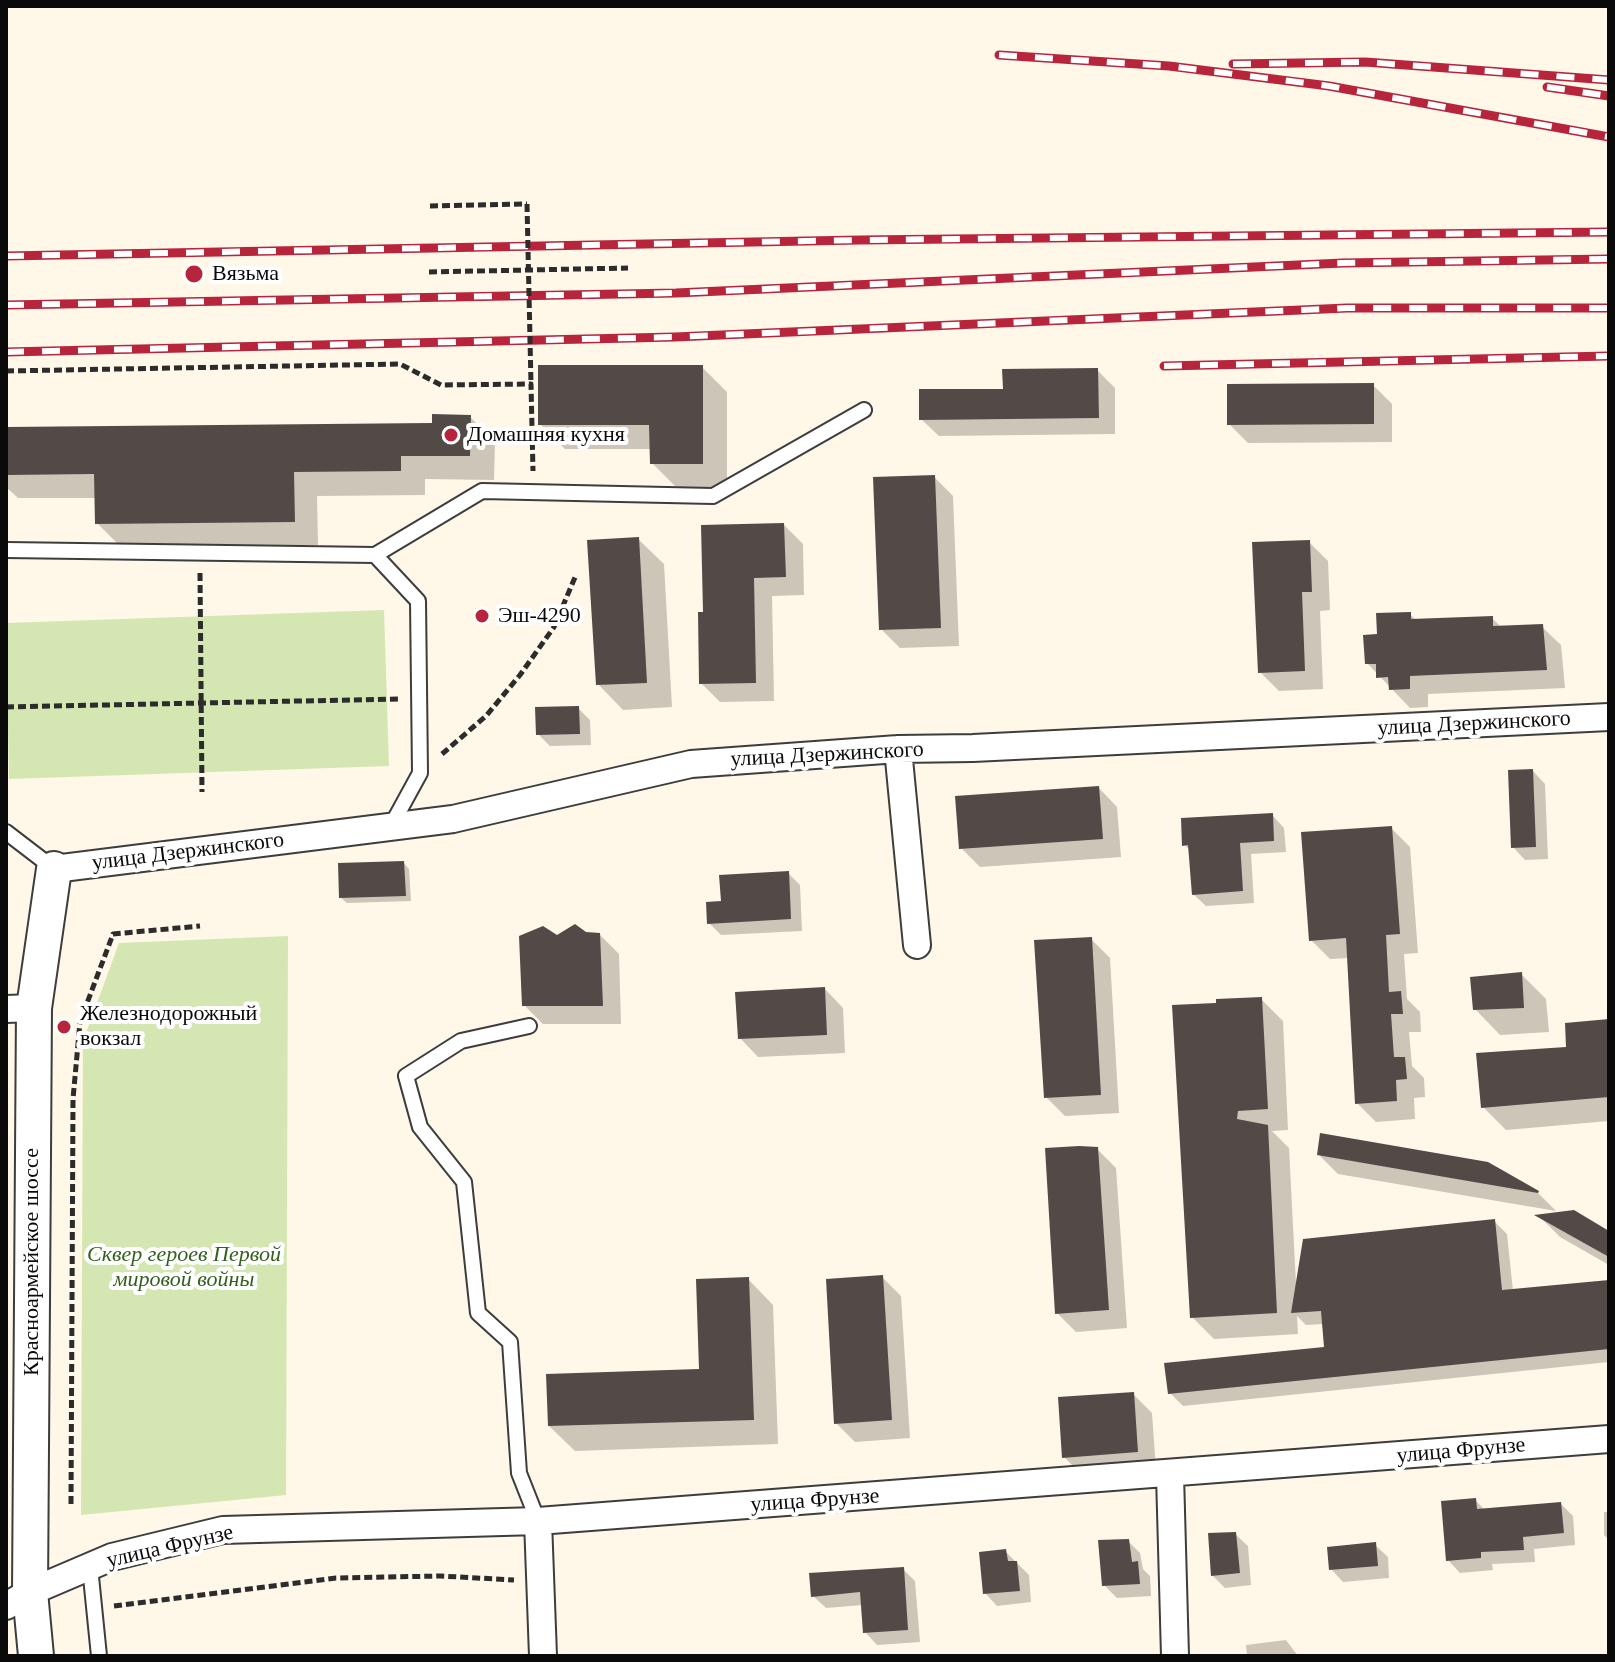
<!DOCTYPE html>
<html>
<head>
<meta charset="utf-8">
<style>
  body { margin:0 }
  #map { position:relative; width:1615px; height:1662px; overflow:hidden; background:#fff7e7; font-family:"Times New Roman",serif }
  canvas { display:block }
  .frame { position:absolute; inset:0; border:8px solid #0a0a0a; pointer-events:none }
</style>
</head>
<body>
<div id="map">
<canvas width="1615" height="1662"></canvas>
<div class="frame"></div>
</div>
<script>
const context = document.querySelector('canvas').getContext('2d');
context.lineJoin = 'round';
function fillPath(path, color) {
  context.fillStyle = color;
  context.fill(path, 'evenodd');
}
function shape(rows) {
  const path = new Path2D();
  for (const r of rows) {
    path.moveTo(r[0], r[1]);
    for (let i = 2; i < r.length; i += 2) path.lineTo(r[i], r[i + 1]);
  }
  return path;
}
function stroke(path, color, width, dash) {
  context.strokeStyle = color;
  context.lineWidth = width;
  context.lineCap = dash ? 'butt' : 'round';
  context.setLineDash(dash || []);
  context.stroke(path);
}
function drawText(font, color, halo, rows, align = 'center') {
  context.font = font + ' "Times New Roman",serif';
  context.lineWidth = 8;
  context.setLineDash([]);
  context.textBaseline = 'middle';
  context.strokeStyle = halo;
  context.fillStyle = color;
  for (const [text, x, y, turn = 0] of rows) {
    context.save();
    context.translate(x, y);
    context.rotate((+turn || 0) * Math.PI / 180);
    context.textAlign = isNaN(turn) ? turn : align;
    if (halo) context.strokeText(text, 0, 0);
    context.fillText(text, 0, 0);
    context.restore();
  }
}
fillPath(shape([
  [384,610,389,766,9,779,6,623],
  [288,936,286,1495,81,1515,83,1041,119,943]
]), '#d4e7b2');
fillPath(shape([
  [702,367,727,392,727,488,677,488,652,463,651,449,565,449,540,424],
  [1097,370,1115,388,1115,434,939,436,921,419],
  [1373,385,1392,404,1392,442,1248,443,1229,424],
  [470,417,495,441,494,480,425,479,425,495,317,496,318,545,121,547,97,523,97,498,18,498,6,487,6,429,434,425],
  [934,477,953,496,959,646,900,648,881,629],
  [784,525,803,544,804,595,772,596,774,701,720,702,701,683,705,614],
  [638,539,664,564,672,707,623,710,598,684],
  [1309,542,1328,561,1330,610,1320,611,1323,689,1279,691,1260,672],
  [1410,614,1417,621,1492,618,1502,628,1542,627,1561,645,1565,688,1428,694,1428,707,1410,708,1367,663,1379,636],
  [578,708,590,720,591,745,550,746,538,734],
  [1533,771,1545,784,1548,859,1525,860,1513,847],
  [1099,788,1117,807,1121,857,980,867,961,848],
  [1272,815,1284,828,1286,852,1251,854,1254,903,1206,906,1193,894,1190,850,1184,845],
  [1391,828,1410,847,1418,953,1404,954,1407,999,1420,1012,1421,1032,1409,1032,1412,1066,1424,1078,1425,1097,1414,1098,1415,1119,1376,1122,1357,1103,1349,958,1330,959,1311,940],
  [404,863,409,869,411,901,347,903,341,898],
  [788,873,800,885,802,931,721,935,709,923,723,903],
  [586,934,600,935,619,954,621,1024,543,1024,524,1005],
  [1091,939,1110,958,1119,1113,1065,1116,1046,1097],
  [1521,974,1546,999,1549,1032,1500,1035,1475,1009],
  [825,989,843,1008,845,1053,758,1057,740,1038],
  [1261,999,1283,1021,1288,1130,1272,1131,1289,1148,1296,1284,1494,1221,1507,1234,1513,1291,1609,1282,1609,1362,1183,1406,1170,1393,1326,1349,1324,1324,1306,1325,1297,1316,1298,1334,1214,1339,1192,1317],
  [1609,1021,1609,1121,1506,1130,1483,1107],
  [1097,1149,1116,1168,1127,1328,1076,1332,1057,1313],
  [1319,1155,1537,1192,1556,1211,1338,1174],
  [1539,1216,1609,1233,1609,1265,1560,1237],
  [882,1277,901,1296,910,1438,855,1442,836,1423],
  [748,1279,773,1305,778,1444,575,1451,549,1426,701,1371],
  [1133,1394,1152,1413,1156,1470,1083,1476,1064,1457],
  [1475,1500,1485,1510,1561,1504,1573,1516,1575,1545,1534,1549,1535,1562,1492,1564,1493,1570,1460,1573,1448,1560],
  [1604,1512,1609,1512,1609,1540,1604,1535],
  [1235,1534,1248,1546,1251,1585,1225,1588,1213,1576],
  [1128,1541,1140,1553,1143,1569,1150,1576,1151,1596,1117,1598,1104,1585],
  [1375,1545,1388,1557,1389,1578,1343,1582,1331,1569],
  [1006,1552,1029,1575,1031,1602,997,1606,985,1593],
  [903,1569,915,1581,920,1642,877,1645,865,1632,863,1605,826,1608,813,1596],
  [1286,1640,1298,1656,1247,1656,1246,1645]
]), '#0003');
fillPath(shape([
  [538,365,703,365,703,464,650,464,649,425,538,425],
  [1098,368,1099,418,919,420,919,389,1003,389,1002,369],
  [1374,383,1374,424,1227,425,1227,384],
  [432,414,471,415,470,456,401,456,401,471,294,472,295,522,95,524,94,474,6,475,6,427,432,423],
  [935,475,941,628,879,630,873,477],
  [784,523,786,577,754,578,756,683,699,684,698,612,703,612,701,525],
  [639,537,647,683,596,685,587,540],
  [1310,540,1312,592,1302,592,1305,671,1258,673,1252,542],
  [1411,612,1411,619,1493,616,1493,626,1543,624,1547,670,1410,676,1410,689,1389,690,1388,677,1376,678,1376,664,1365,664,1363,635,1377,634,1376,613],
  [579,706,580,734,536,735,535,707],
  [1533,769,1536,847,1511,848,1508,770],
  [1099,786,1103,839,959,849,955,796],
  [1273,813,1274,841,1240,843,1243,891,1192,895,1188,845,1182,846,1181,818],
  [1392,826,1400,934,1386,935,1389,992,1401,991,1403,1014,1391,1014,1394,1057,1405,1057,1407,1079,1396,1080,1397,1101,1355,1104,1346,938,1309,941,1301,832],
  [404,861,406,896,339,898,338,863],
  [789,871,791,919,707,924,706,902,721,901,719,875],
  [575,924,586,932,600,933,603,1006,522,1006,519,936,543,926,557,935],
  [1092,937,1101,1095,1044,1098,1034,940],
  [1522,972,1524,1008,1473,1010,1470,977],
  [825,987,827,1035,738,1039,735,992],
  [1262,997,1268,1109,1238,1111,1237,1119,1268,1125,1277,1313,1190,1318,1172,1005,1216,1003,1216,999],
  [1609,1019,1609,1097,1481,1108,1476,1053,1566,1047,1565,1023],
  [1320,1133,1488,1162,1539,1191,1538,1193,1317,1155],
  [1079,1146,1098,1147,1109,1310,1055,1314,1045,1148],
  [1574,1210,1609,1231,1609,1257,1534,1215],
  [1495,1219,1502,1290,1609,1280,1609,1349,1168,1394,1164,1363,1324,1347,1321,1311,1291,1313,1303,1239],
  [883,1275,892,1420,834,1424,826,1279],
  [749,1277,754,1420,548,1426,546,1374,699,1369,696,1279],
  [1134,1392,1138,1452,1062,1458,1058,1397],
  [1476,1498,1477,1509,1561,1502,1564,1533,1523,1537,1524,1550,1481,1552,1481,1558,1446,1561,1441,1501],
  [1236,1532,1240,1573,1211,1576,1208,1533],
  [1129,1539,1132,1562,1138,1561,1140,1584,1102,1586,1098,1540],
  [1376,1542,1378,1566,1329,1570,1327,1547],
  [1006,1549,1008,1561,1017,1561,1020,1591,983,1594,979,1552],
  [904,1567,908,1630,863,1633,860,1592,811,1597,809,1573]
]), '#524a46');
const service = shape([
  [6,550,375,555,418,601,420,773,391,826],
  [375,555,482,491,713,496,864,410],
  [6,832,53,868],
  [529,1026,461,1041,406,1076,420,1127,464,1182,478,1313,510,1342,519,1473,538,1521],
  [90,1567,99,1656]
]);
const minor = shape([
  [898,749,917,945],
  [54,869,453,819,691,764,898,749,973,748,1609,717],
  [6,1009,34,1008],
  [1170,1475,1175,1656],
  [538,1521,543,1656],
  [6,1606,30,1592,112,1557,223,1530,538,1521,1609,1439]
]);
const tertiary = shape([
  [36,1656,30,1592,34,1008,54,869]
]);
stroke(service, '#3d3d3d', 18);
stroke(minor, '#3d3d3d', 30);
stroke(tertiary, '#3d3d3d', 38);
stroke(shape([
  [430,206,527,204],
  [429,272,628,268],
  [6,371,400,364,441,385,531,384,533,471],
  [200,573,202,792],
  [6,707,398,699],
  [442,754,486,716,520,675,554,627,576,575],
  [71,1504,73,1099,80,1022,113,934,200,926],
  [114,1606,336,1578,441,1576,514,1580]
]), '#2c2c2c', 5, [8, 4]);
stroke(service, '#fff', 14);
stroke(minor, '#fff', 26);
stroke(tertiary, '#fff', 34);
const rail = shape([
  [999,55,1169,66,1329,86,1609,137],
  [1233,64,1365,62,1609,80],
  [1547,87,1609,96],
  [6,256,860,240,1609,232],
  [6,305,676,293,1343,263,1609,259],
  [6,352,675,337,1347,308,1609,308],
  [1164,366,1609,356]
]);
stroke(rail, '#b7253c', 9);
stroke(rail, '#fff', 6, [18]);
stroke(shape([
  [527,204,531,384]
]), '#2c2c2c', 5, [8, 4]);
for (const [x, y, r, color] of [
  [194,274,10,"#b7253c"],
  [451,435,8,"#b7253c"],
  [482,616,8,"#b7253c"],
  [64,1027,8,"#b7253c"]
]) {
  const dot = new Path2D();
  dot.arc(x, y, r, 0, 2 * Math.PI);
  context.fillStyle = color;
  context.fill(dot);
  stroke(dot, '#fff', 3);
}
drawText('22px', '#0a0a0a', '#fff', [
  ["Вязьма",212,274],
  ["Домашняя кухня",467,435],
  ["Эш-4290",498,616],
  ["Железнодорожный",80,1014],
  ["вокзал",80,1039]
], 'left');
drawText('22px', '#0a0a0a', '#fff', [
  ["улица Дзержинского",1474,724,-3],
  ["улица Дзержинского",827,755,-3],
  ["улица Дзержинского",188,852,-7],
  ["Красноармейское шоссе",32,1262,-90],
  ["улица Фрунзе",1461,1451,-5],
  ["улица Фрунзе",815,1501,-4],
  ["улица Фрунзе",170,1547,-13]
]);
drawText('italic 22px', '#325f1c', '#fff', [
  ["Сквер героев Первой",184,1255],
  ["мировой войны",184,1280]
]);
</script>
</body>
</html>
